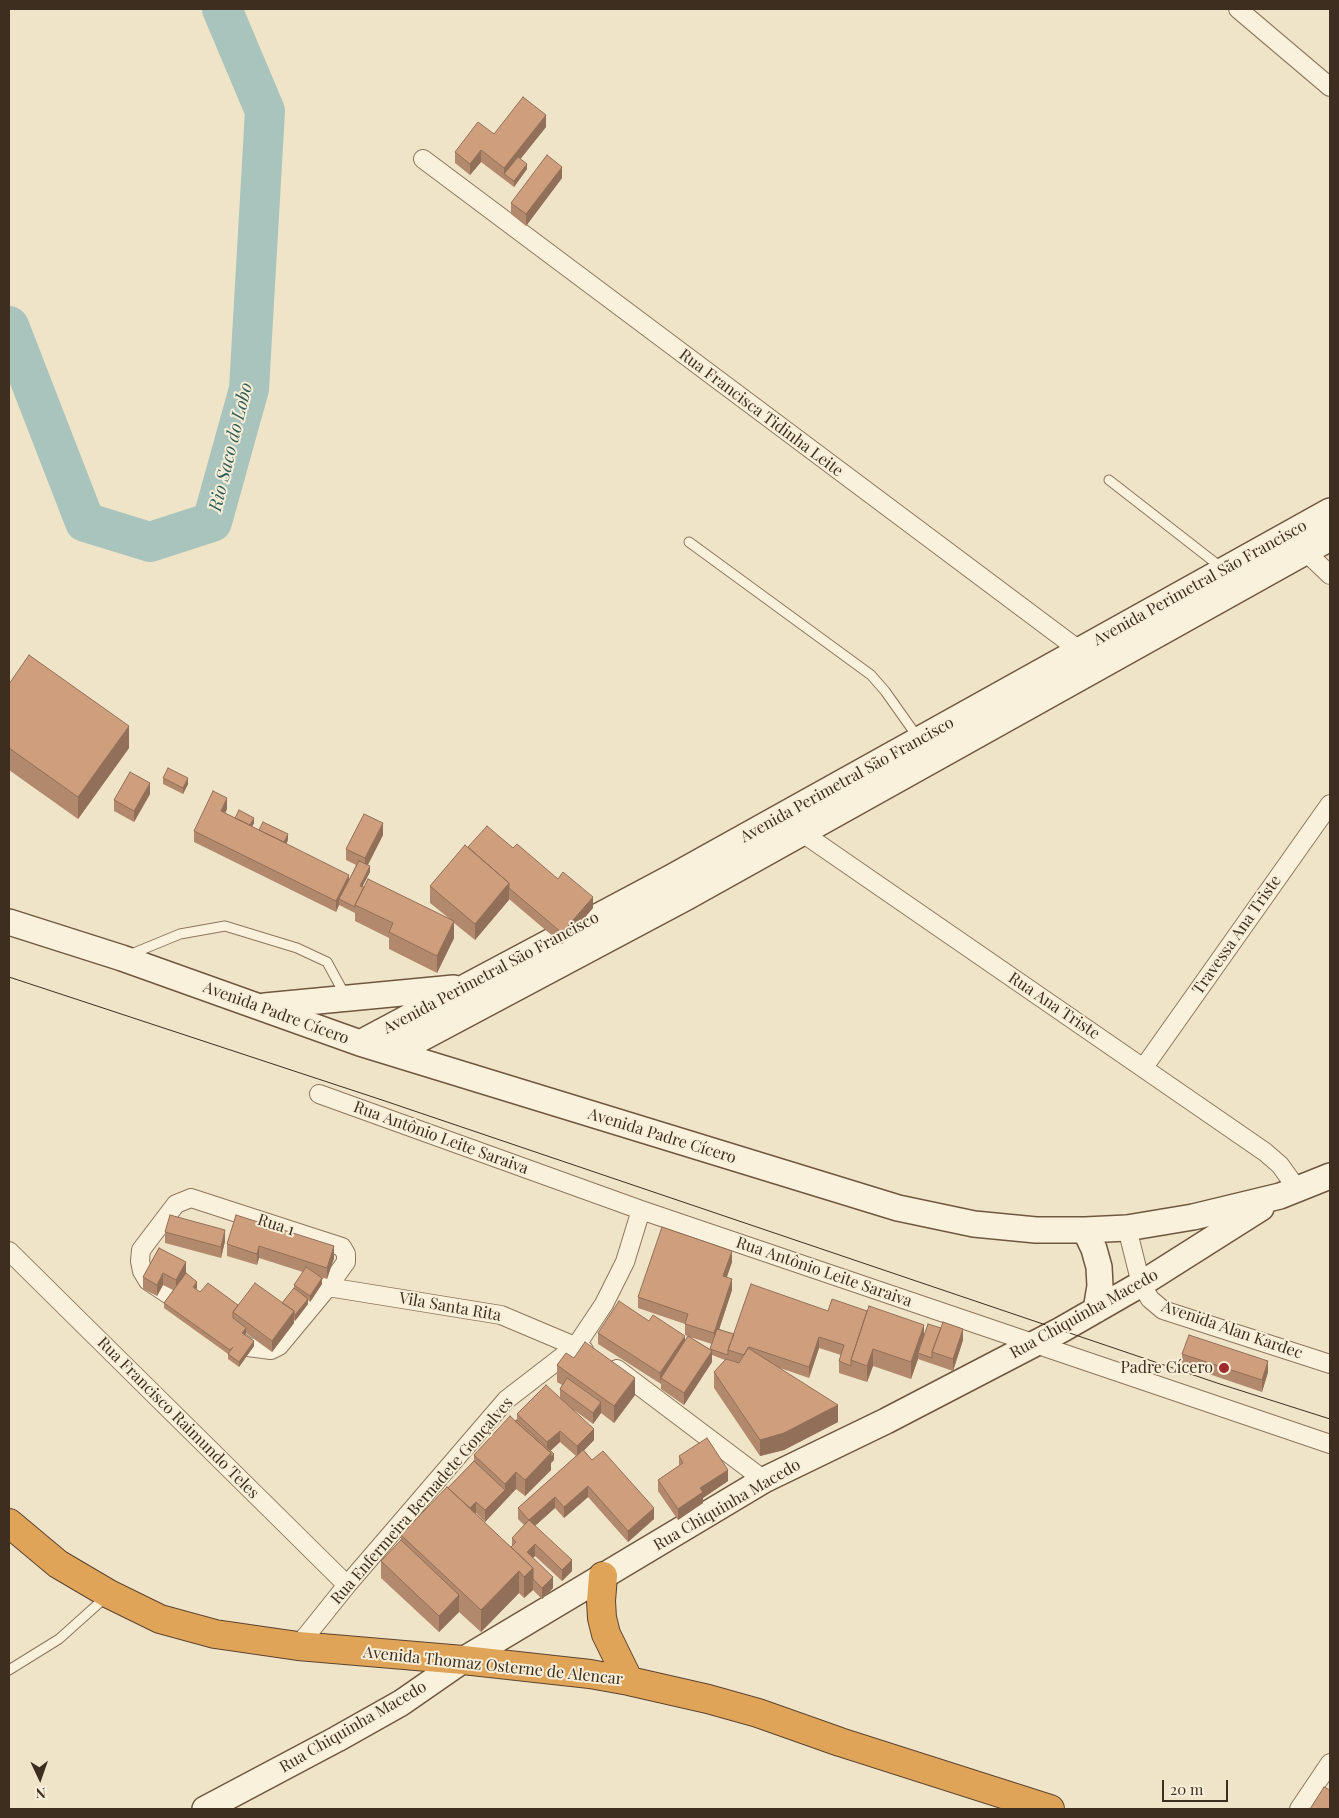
<!DOCTYPE html>
<html>
<head>
<meta charset="utf-8">
<style>
  body { margin:0 }
  #map { position:relative; width:1339px; height:1818px; overflow:hidden; background:#f0e4c8; font-family:"Playfair Display",serif }
  canvas { display:block }
  .frame { position:absolute; inset:0; border:10px solid #3d2e20; pointer-events:none }
  .north { position:absolute; left:15px; top:1753px; width:50px; height:50px; -webkit-text-stroke:4px #f7eed8; paint-order:stroke; rotate:177deg; font-size:14px; font-weight:700; line-height:20px; text-align:center; color:#3d2e20 }
  .north::after { content:''; display:block; margin:auto; width:18px; height:22px; background:#3d2e20; clip-path:polygon(50% 0,100% 100%,50% 72%,0 100%) }
  .scale { position:absolute; left:1162px; top:1780px; width:66px; height:22px; box-sizing:border-box; border:2px solid #3d2e20; border-top:0; padding-left:6px; font-size:15px; line-height:18px; white-space:nowrap; color:#3d2e20; -webkit-text-stroke:4px #f7eed8; paint-order:stroke }
</style>
</head>
<body>
<div id="map">
<canvas width="1339" height="1818"></canvas>
<div class="frame"></div>
<div class="north">N</div>
<div class="scale">20 m</div>
</div>
<script>
const context = document.querySelector('canvas').getContext('2d');
context.lineJoin = 'round';
function shape(rows) {
  const path = new Path2D();
  for (const r of rows) {
    path.moveTo(r[0], r[1]);
    for (let i = 2; i < r.length; i += 2) path.lineTo(r[i], r[i + 1]);
  }
  return path;
}
function stroke(path, color, width, dash) {
  context.strokeStyle = color;
  context.lineWidth = width;
  context.lineCap = dash ? 'butt' : 'round';
  context.setLineDash(dash || []);
  context.stroke(path);
}
function fillPath(path, color) {
  context.fillStyle = color;
  context.fill(path, 'evenodd');
}
function drawText(font, color, halo, rows, align = 'center') {
  context.font = font + ' "Playfair Display",serif';
  context.lineWidth = 4;
  context.setLineDash([]);
  context.textBaseline = 'middle';
  context.strokeStyle = halo;
  context.fillStyle = color;
  for (const [text, x, y, turn = 0] of rows) {
    context.save();
    context.translate(x, y);
    context.rotate((+turn || 0) * Math.PI / 180);
    context.textAlign = isNaN(turn) ? turn : align;
    if (halo) context.strokeText(text, 0, 0);
    context.fillText(text, 0, 0);
    context.restore();
  }
}
stroke(shape([
  [9,326,85,522,150,542,212,522,249,389,265,111,222,9]
]), '#a9c4bc', 40);
const lane = shape([
  [1109,480,1222,568],
  [689,542,871,675,885,691,919,739],
  [129,955,180,934,225,926,297,948,327,962,345,995],
  [9,1670,59,1639,107,1596]
]);
const street = shape([
  [1238,9,1330,87],
  [423,159,1079,650,1086,658],
  [1305,551,1330,575],
  [801,832,1265,1152,1280,1165,1298,1190],
  [1144,1067,1330,804],
  [319,1094,641,1210,1330,1444],
  [191,1198,342,1247,346,1254,346,1262,328,1287,279,1346,271,1350,248,1347,148,1281,142,1271,140,1261,141,1250,176,1204,191,1198],
  [1127,1228,1141,1284,1150,1299,1163,1310,1330,1364],
  [9,1251,347,1585],
  [328,1287,501,1315,584,1350],
  [617,1369,764,1480],
  [298,1646,347,1585,506,1400,576,1346,604,1304,625,1262,641,1210],
  [1299,1809,1330,1763]
]);
const secondary = shape([
  [9,922,122,958,360,1043,898,1208,974,1224,1036,1230,1085,1230,1127,1228,1193,1217,1280,1196,1330,1176],
  [265,1006,454,988],
  [360,1043,672,877,1330,511],
  [394,1053,687,897,1330,538],
  [1085,1230,1094,1249,1099,1267,1100,1286,1096,1310],
  [205,1809,337,1739,401,1703,463,1660,764,1480,886,1421,1061,1330,1141,1284,1261,1208]
]);
const highway = shape([
  [9,1523,58,1564,109,1594,160,1619,215,1634,298,1646,463,1660,590,1674,629,1681,708,1699,758,1713,840,1742,1050,1809],
  [603,1576,601,1601,602,1618,606,1634,629,1681]
]);
stroke(lane, '#8d765c', 11);
stroke(street, '#8d765c', 20);
stroke(secondary, '#6f573f', 28);
stroke(highway, '#5b4430', 30);
stroke(lane, '#faf1dc', 9);
stroke(street, '#faf1dc', 18);
stroke(secondary, '#faf1dc', 25);
stroke(highway, '#e0a458', 28);
stroke(shape([
  [9,977,382,1100,1220,1384,1330,1419]
]), '#3d2e20', 1);
fillPath(shape([
  [546,127,520,159,527,169,514,187,481,162,470,175,455,163,455,152,494,134],
  [562,178,526,226,511,214,511,203],
  [9,684,129,748,78,819,9,770],
  [163,778,188,784,183,794,163,784],
  [150,794,134,822,114,811,114,800],
  [227,809,225,813,235,818,254,823,252,827,259,830,288,840,286,844,349,880,356,865,346,860,346,849,383,835,368,865,370,872,362,887,450,919,430,903,430,886,468,847,513,848,593,908,562,944,509,899,475,940,454,923,454,938,437,973,389,949,389,938,355,921,355,913,339,905,336,912,194,842,194,831],
  [236,1215,334,1258,327,1279,321,1277,322,1284,310,1302,308,1300,308,1304,295,1321,294,1320,294,1323,272,1352,246,1333,245,1334,254,1346,239,1367,228,1359,228,1354,164,1308,164,1303,173,1290,163,1285,157,1296,143,1289,143,1277,159,1248,186,1273,184,1276,197,1288,196,1289,200,1292,238,1305,282,1303,294,1288,294,1285,303,1272,259,1258,257,1265,227,1256,227,1244],
  [165,1232,225,1241,221,1258,165,1243],
  [732,1262,727,1277,732,1290,719,1329,734,1334,828,1311,924,1336,963,1340,953,1371,918,1359,911,1379,873,1366,867,1382,839,1373,839,1361,841,1355,819,1348,809,1378,780,1368,838,1422,784,1450,760,1456,714,1388,714,1372,725,1360,712,1355,712,1362,684,1405,661,1389,661,1384,598,1344,598,1333,649,1321,685,1341,688,1336,685,1335,685,1324,638,1308,638,1297],
  [690,1337,712,1344,710,1349],
  [1182,1354,1268,1372,1262,1392,1182,1365],
  [574,1358,635,1395,614,1423,601,1413,593,1424,574,1410,594,1440,584,1450,592,1460,654,1519,628,1542,588,1497,564,1518,555,1508,535,1526,572,1571,562,1581,535,1556,533,1558,553,1588,542,1599,533,1590,524,1598,519,1593,481,1632,459,1612,439,1632,381,1578,381,1561,401,1540,401,1535,474,1461,474,1455,517,1420,517,1414,560,1397,560,1389,562,1385,557,1382,557,1365],
  [560,1442,576,1456,518,1508,518,1519,524,1525,512,1538,512,1546,511,1547,475,1514,476,1513,485,1522,516,1489,525,1496,551,1470,551,1463,554,1460,550,1451],
  [679,1456,728,1481,703,1498,703,1503,678,1520,658,1491,658,1480,679,1466]
]), '#b2896c');
fillPath(shape([
  [546,115,546,127,507,176,504,174,504,168],
  [481,150,481,162,470,175,470,164],
  [527,164,527,169,514,187,514,181],
  [562,167,562,178,526,226,526,214],
  [129,726,129,748,78,819,78,797],
  [188,778,188,784,183,794,183,788],
  [150,783,150,794,134,822,134,811],
  [227,798,227,809,221,822,221,811],
  [254,818,254,823,247,835,247,830],
  [383,823,383,835,365,870,365,858],
  [288,834,288,840,282,852,282,847],
  [370,866,370,872,360,891,360,886],
  [349,875,349,886,339,899,339,905,336,912,336,901],
  [509,883,509,900,475,940,475,924],
  [593,897,593,908,562,944,562,933],
  [454,921,454,938,437,973,437,956],
  [225,1230,225,1241,221,1258,221,1247],
  [259,1246,259,1258,257,1265,257,1254],
  [334,1246,334,1258,327,1279,327,1268],
  [732,1251,732,1262,723,1287,723,1276],
  [186,1262,186,1273,176,1292,176,1280],
  [163,1273,163,1285,157,1296,157,1285],
  [322,1278,322,1284,310,1302,310,1296],
  [732,1279,732,1290,714,1345,714,1333],
  [197,1282,197,1288,193,1293,193,1287],
  [308,1299,308,1304,295,1321,295,1315],
  [294,1311,294,1323,272,1352,272,1341],
  [924,1325,924,1341,918,1353,918,1359,911,1379,911,1362],
  [246,1328,246,1333,242,1338,242,1333],
  [963,1329,963,1340,953,1371,953,1359],
  [685,1336,685,1347,661,1378,660,1384,660,1373],
  [819,1337,819,1348,809,1378,809,1367],
  [254,1341,254,1346,239,1367,239,1362],
  [873,1349,873,1366,867,1382,867,1366],
  [712,1351,712,1362,684,1405,684,1393],
  [1268,1361,1268,1372,1262,1392,1262,1380],
  [635,1378,635,1395,614,1423,614,1406],
  [601,1402,601,1413,593,1424,593,1413],
  [838,1405,838,1422,784,1450,760,1456,760,1440],
  [594,1429,594,1440,577,1458,577,1446],
  [560,1431,560,1442,547,1454,547,1442],
  [551,1453,554,1454,554,1460,551,1463,551,1470,525,1496,525,1480],
  [728,1470,728,1481,703,1498,703,1503,678,1520,678,1509,700,1488],
  [516,1472,516,1489,485,1522,485,1510,505,1490,505,1484],
  [588,1486,588,1497,564,1518,564,1507],
  [555,1497,555,1508,529,1531,529,1520],
  [476,1502,476,1513,464,1525,464,1514],
  [654,1508,654,1519,628,1542,628,1531],
  [535,1544,535,1556,527,1563,527,1552],
  [572,1560,572,1571,562,1581,562,1570],
  [533,1568,533,1590,524,1598,524,1577],
  [519,1571,519,1593,481,1632,481,1610],
  [553,1577,553,1588,542,1599,542,1588],
  [459,1595,459,1612,439,1632,439,1616]
]), '#916f58');
const building = shape([
  [523,97,546,115,504,168,481,150,470,164,455,152,478,122,494,134,523,97],
  [547,155,562,167,526,214,511,203,547,155],
  [518,157,527,164,514,181,504,174,518,157],
  [29,655,129,726,78,797,9,748,9,684,29,655],
  [168,768,188,778,183,788,163,778,168,768],
  [130,772,150,783,134,811,114,800,130,772],
  [213,791,227,798,221,811,349,875,336,901,194,831,213,791],
  [239,810,254,818,250,825,235,818,239,810],
  [364,814,383,823,365,858,346,849,364,814],
  [263,822,288,834,284,842,259,830,263,822],
  [487,826,513,848,517,844,558,879,563,872,593,897,562,933,509,888,509,883,468,847,487,826],
  [465,845,509,883,475,924,430,886,465,845],
  [359,861,370,866,360,886,364,887,355,905,355,907,339,899,359,861],
  [368,879,454,921,437,956,389,932,393,923,355,905,368,879],
  [170,1215,225,1230,221,1247,165,1232,170,1215],
  [236,1215,334,1246,327,1268,259,1246,257,1254,227,1244,236,1215],
  [662,1227,732,1251,723,1276,732,1279,714,1333,685,1324,688,1314,638,1297,662,1227],
  [159,1248,186,1262,176,1280,163,1273,157,1285,143,1277,159,1248],
  [306,1267,322,1278,310,1296,294,1285,306,1267],
  [186,1273,197,1282,193,1287,200,1292,208,1283,238,1305,233,1312,233,1318,246,1328,242,1333,254,1341,239,1362,228,1354,233,1347,230,1350,164,1303,186,1273],
  [255,1283,294,1311,272,1341,233,1312,255,1283],
  [751,1284,828,1311,832,1299,867,1311,851,1360,851,1366,839,1361,844,1345,819,1337,809,1367,749,1347,744,1355,728,1350,751,1284],
  [294,1288,308,1299,295,1315,294,1314,294,1311,282,1303,294,1288],
  [619,1301,649,1321,653,1315,685,1336,660,1373,598,1333,619,1301],
  [869,1306,924,1325,911,1362,873,1349,867,1366,851,1360,869,1306],
  [943,1322,963,1329,953,1359,932,1352,943,1322],
  [928,1324,941,1328,932,1352,932,1358,918,1353,928,1324],
  [717,1329,734,1334,728,1350,728,1355,710,1349,717,1329],
  [1189,1335,1268,1361,1262,1380,1182,1354,1189,1335],
  [688,1336,712,1351,684,1393,661,1378,688,1336],
  [585,1342,635,1378,614,1406,557,1365,566,1353,574,1358,585,1342],
  [748,1348,838,1405,784,1433,760,1440,714,1372,726,1359,739,1363,748,1348],
  [567,1378,601,1402,593,1413,560,1389,567,1378],
  [546,1385,594,1429,577,1446,560,1431,547,1442,517,1414,546,1385],
  [510,1416,551,1453,525,1480,516,1472,505,1484,474,1455,510,1416],
  [517,1420,554,1454,551,1457,551,1453,515,1421,517,1420],
  [707,1438,728,1470,700,1488,703,1492,678,1509,658,1480,683,1463,679,1456,707,1438],
  [583,1450,592,1460,603,1451,654,1508,628,1531,588,1486,564,1507,555,1497,529,1520,518,1508,583,1450],
  [474,1461,505,1490,485,1510,476,1502,470,1508,448,1488,474,1461],
  [447,1487,533,1568,524,1577,519,1571,481,1610,401,1535,447,1487],
  [529,1520,572,1560,562,1570,535,1544,527,1552,553,1577,542,1588,533,1579,533,1568,511,1547,516,1542,512,1538,529,1520],
  [401,1540,459,1595,439,1616,381,1561,401,1540],
  [1324,1787,1330,1790,1330,1809,1310,1809,1324,1787]
]);
fillPath(building, '#cf9f7d');
stroke(building, '#916f58', 1);
for (const [x, y, r, color] of [
  [1224,1368,6,"#9e2a2b"]
]) {
  const dot = new Path2D();
  dot.arc(x, y, r, 0, 2 * Math.PI);
  context.fillStyle = color;
  context.fill(dot);
  stroke(dot, '#f7eed8', 2);
}
drawText('16px', '#3d2e20', '#f7eed8', [
  ["Rua Francisca Tidinha Leite",761,413,37],
  ["Avenida Perimetral São Francisco",1200,583,-29],
  ["Avenida Perimetral São Francisco",847,780,-29],
  ["Travessa Ana Triste",1237,935,-55],
  ["Avenida Perimetral São Francisco",491,973,-28],
  ["Rua Ana Triste",1054,1006,34],
  ["Avenida Padre Cícero",276,1013,20],
  ["Avenida Padre Cícero",662,1136,17],
  ["Rua Antônio Leite Saraiva",441,1138,20],
  ["Rua 1",276,1225,18],
  ["Rua Antônio Leite Saraiva",824,1272,19],
  ["Vila Santa Rita",450,1307,10],
  ["Rua Chiquinha Macedo",1084,1314,-29],
  ["Avenida Alan Kardec",1232,1330,19],
  ["Rua Francisco Raimundo Teles",178,1418,45],
  ["Rua Enfermeira Bernadete Gonçalves",422,1501,-49],
  ["Rua Chiquinha Macedo",727,1505,-30],
  ["Avenida Thomaz Osterne de Alencar",493,1666,6],
  ["Rua Chiquinha Macedo",353,1727,-30]
]);
drawText('16px', '#3d2e20', '#f7eed8', [
  ["Padre Cícero",1213,1368]
], 'right');
drawText('italic 18px', '#2f5d5a', '#f7eed8', [
  ["Rio Saco do Lobo",231,447,-76]
]);
</script>
</body>
</html>
